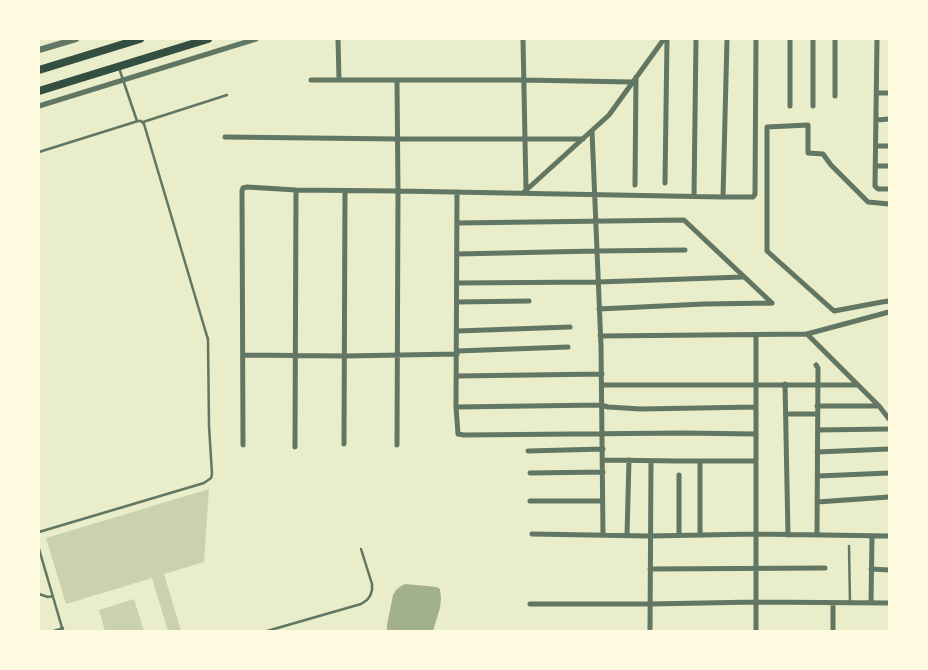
<!DOCTYPE html>
<html>
<head>
<meta charset="utf-8">
<style>
  body { margin:0 }
  #map { position:relative; width:928px; height:670px; overflow:hidden; background:#e9edc9; font-family:"Noto Sans",sans-serif }
  canvas { display:block }
  .frame { position:absolute; inset:0; border:40px solid #fefae0; pointer-events:none }
</style>
</head>
<body>
<div id="map">
<canvas width="928" height="670"></canvas>
<div class="frame"></div>
</div>
<script>
const context = document.querySelector('canvas').getContext('2d');
context.lineJoin = 'round';
function fillPath(path, color) {
  context.fillStyle = color;
  context.fill(path, 'evenodd');
}
function shape(rows) {
  const path = new Path2D();
  for (const r of rows) {
    path.moveTo(r[0], r[1]);
    for (let i = 2; i < r.length; i += 2) path.lineTo(r[i], r[i + 1]);
  }
  return path;
}
function stroke(path, color, width, dash) {
  context.strokeStyle = color;
  context.lineWidth = width;
  context.lineCap = dash ? 'butt' : 'round';
  context.setLineDash(dash || []);
  context.stroke(path);
}
fillPath(shape([
  [209,489,204,562,164,574,181,631,168,631,152,578,66,604,46,538],
  [134,599,144,631,105,631,99,610]
]), '#cad2ad');
fillPath(shape([
  [405,584,437,587,440,589,441,599,440,608,433,631,387,631,387,625,393,595,396,590,401,586]
]), '#a3b18a');
stroke(shape([
  [119,68,137,121],
  [143,122,227,95],
  [39,152,138,121,141,121,144,124,206,333,208,339,209,426,212,474,211,478,204,483,39,532],
  [849,546,850,603],
  [39,549,63,631],
  [39,594,48,597,53,596],
  [54,631,63,628],
  [267,631,361,604,367,600,370,596,372,590,372,584,361,549]
]), '#617663', 2.5);
stroke(shape([
  [338,39,339,80],
  [523,39,526,190],
  [877,39,875,186,878,189,889,189],
  [311,80,523,80,632,82],
  [877,93,889,93],
  [835,96,835,39],
  [39,106,256,39],
  [790,106,790,39],
  [813,106,813,39],
  [876,120,889,119],
  [592,131,601,346,603,535],
  [225,137,398,139,583,139],
  [876,146,889,146],
  [876,166,889,166],
  [665,183,667,39],
  [635,185,636,77],
  [457,192,456,407,458,434,464,435,683,433,756,434],
  [523,193,609,115,664,39],
  [694,196,696,39],
  [723,197,727,39],
  [889,204,868,202,831,165,823,154,808,153,808,125,767,127,767,251,834,311,882,302,889,301],
  [457,223,684,220,772,303],
  [457,254,596,251,685,250],
  [457,283,598,282,743,277],
  [457,302,529,301],
  [599,309,704,304,772,303],
  [457,331,570,327],
  [807,334,879,406,889,419],
  [600,336,807,334,889,312],
  [457,351,568,347],
  [244,355,345,356,457,354],
  [816,365,818,368,817,535],
  [456,376,602,374],
  [785,384,788,535],
  [602,385,858,385],
  [817,406,879,406],
  [456,407,601,405,608,407,641,409,756,407],
  [786,414,817,414],
  [818,430,889,429],
  [344,444,345,191],
  [243,445,242,191,243,188,247,187,296,190,398,191,723,197,753,197,755,194,756,39],
  [397,445,398,191,397,80],
  [295,447,296,190],
  [528,451,603,449],
  [817,452,889,449],
  [603,460,678,461,756,461],
  [700,461,700,535],
  [530,473,603,472],
  [679,475,679,535],
  [818,476,889,473],
  [530,501,602,501],
  [817,502,889,497],
  [532,534,649,536,756,534,889,536],
  [627,535,629,460],
  [650,569,825,568],
  [871,569,889,570],
  [871,603,872,536],
  [530,604,650,604,756,602,889,603],
  [650,631,651,461],
  [756,631,756,335],
  [833,631,833,603]
]), '#617663', 5);
stroke(shape([
  [39,50,76,39]
]), '#617663', 6);
stroke(shape([
  [39,70,140,39],
  [39,91,208,39]
]), '#344e41', 8);
</script>
</body>
</html>
